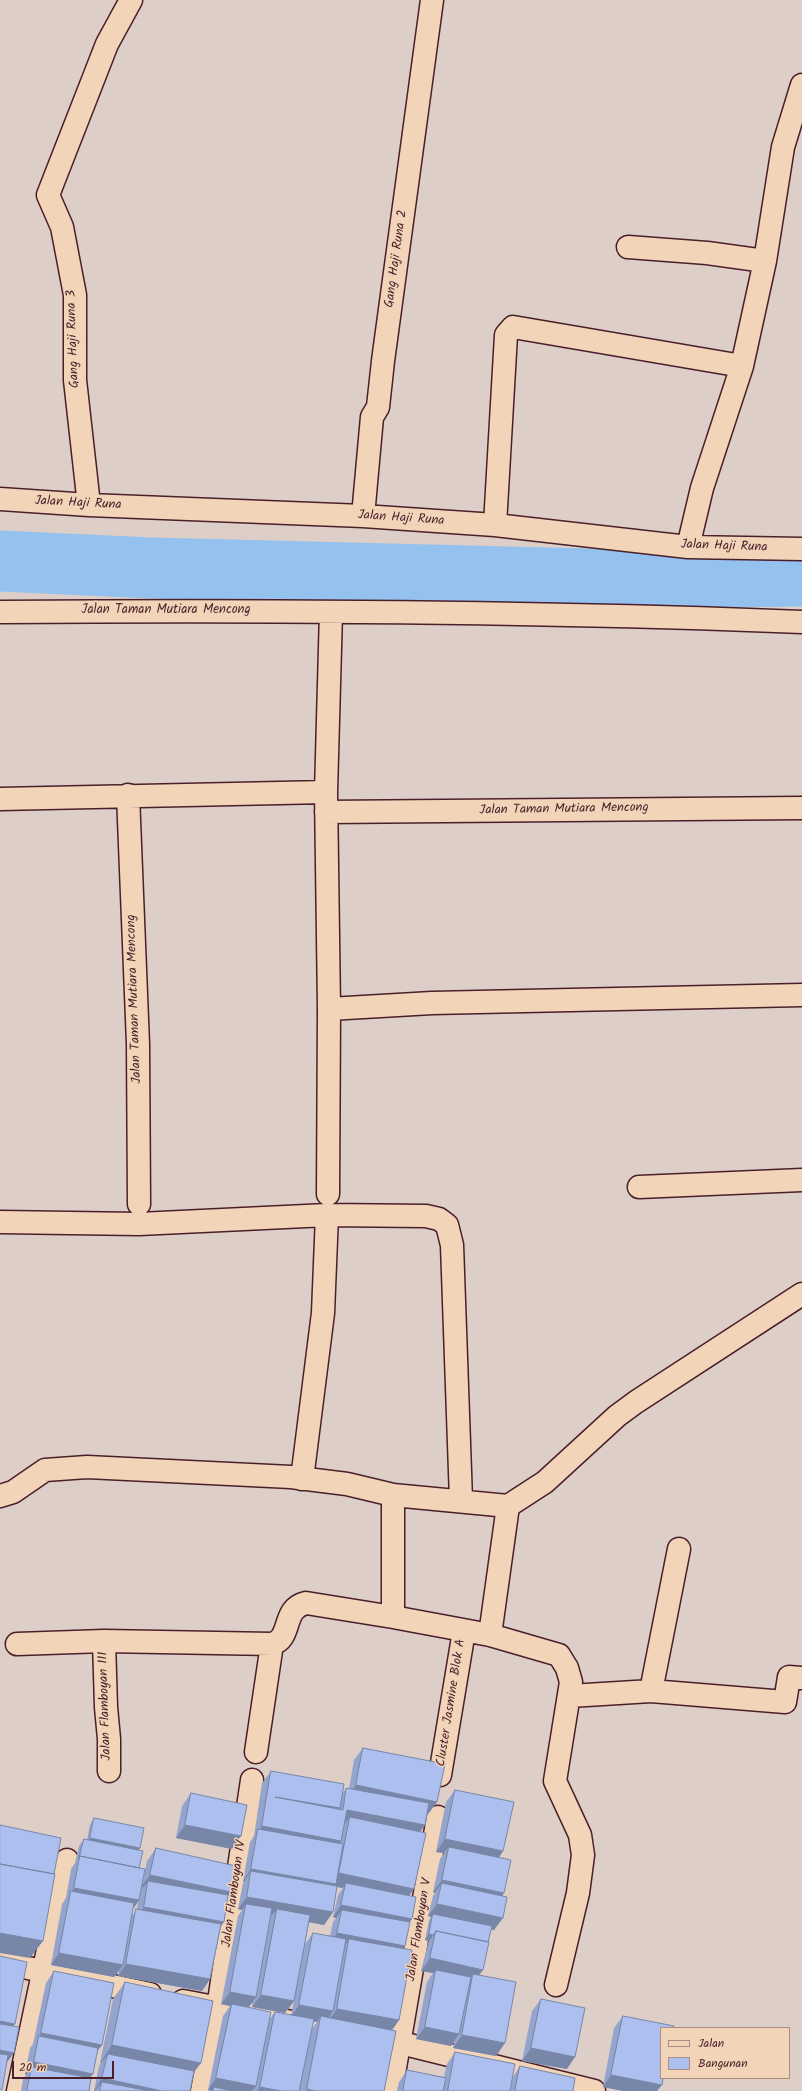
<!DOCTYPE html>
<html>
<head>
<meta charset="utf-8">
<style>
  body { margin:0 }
  #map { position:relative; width:802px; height:2091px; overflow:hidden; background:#ddcec8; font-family:Kalam,sans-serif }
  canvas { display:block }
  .legend { position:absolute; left:660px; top:2027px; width:130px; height:52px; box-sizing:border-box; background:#f2d4b8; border:1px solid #af8c80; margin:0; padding:5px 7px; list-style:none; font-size:12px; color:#4a1f2b }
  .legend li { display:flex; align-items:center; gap:8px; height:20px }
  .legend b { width:20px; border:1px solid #af8c80 }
  .scale { position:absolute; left:12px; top:2061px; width:102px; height:18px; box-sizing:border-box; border:2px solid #4a1f2b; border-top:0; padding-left:5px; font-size:12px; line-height:14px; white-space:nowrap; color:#4a1f2b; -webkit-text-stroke:3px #f2d4b8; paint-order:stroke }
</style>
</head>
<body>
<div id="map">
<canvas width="802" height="2091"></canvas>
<ul class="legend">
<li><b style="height:5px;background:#f2d4b8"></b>Jalan</li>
<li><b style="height:11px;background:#acbfee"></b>Bangunan</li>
</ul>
<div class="scale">20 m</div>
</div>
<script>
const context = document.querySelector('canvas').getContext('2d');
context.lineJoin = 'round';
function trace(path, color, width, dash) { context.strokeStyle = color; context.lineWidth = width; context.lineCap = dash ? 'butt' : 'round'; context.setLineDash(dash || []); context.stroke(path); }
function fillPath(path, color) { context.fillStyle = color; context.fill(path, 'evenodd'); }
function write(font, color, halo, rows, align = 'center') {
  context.font = font + ' Kalam,sans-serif'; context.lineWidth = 3; context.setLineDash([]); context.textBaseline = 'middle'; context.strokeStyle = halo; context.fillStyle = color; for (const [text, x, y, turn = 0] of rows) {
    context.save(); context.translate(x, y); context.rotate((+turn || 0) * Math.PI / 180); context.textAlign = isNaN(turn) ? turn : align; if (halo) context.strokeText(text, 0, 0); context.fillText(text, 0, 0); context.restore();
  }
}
trace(new Path2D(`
  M0,561L151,568L588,579L802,576`), '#95c1ee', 61);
const minor = new Path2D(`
  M628,247L707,253L765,261
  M0,499L89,505L363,516L495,525L688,547L802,549
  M89,505L75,380V295L62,227L48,195L107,44L131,0
  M363,516L372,417L378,407L383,361L432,0
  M495,525L506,335L513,327L742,366
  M688,547L702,488L742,366L765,261L783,147L802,85
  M0,612C267,610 535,611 802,622
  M128,795L138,1044L139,1204
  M0,799L326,792
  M326,812L802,808
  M329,1009L432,1003L802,995
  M639,1187L802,1180
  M328,1194L329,1009L326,792L331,612
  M0,1222L139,1224L327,1215L426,1216L439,1219L447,1225L452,1245L461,1500
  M302,1479L323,1313L327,1215
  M0,1496L13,1492L45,1470L87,1467L291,1477L347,1484L393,1495L508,1506L545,1482L617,1416L636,1402L802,1294
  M393,1617V1495
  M490,1635L508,1506
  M104,1641L106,1707L109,1739V1771
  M17,1644L104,1641L272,1644C293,1638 281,1609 306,1603L393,1617L490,1635L559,1655L567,1668L571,1682L555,1781L580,1835L583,1855L578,1893L556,1985
  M651,1691L679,1549
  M570,1696L651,1691L785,1702L789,1677L802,1678
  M256,1752L272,1644
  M440,1775L464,1631
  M0,1962L150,1994
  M183,2001L401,2043L594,2091
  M18,2091L67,1860
  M202,2091L218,2008L252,1780
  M391,2091L438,1817`);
trace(minor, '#4a1f2b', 25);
trace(minor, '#f2d4b8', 22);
fillPath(new Path2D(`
  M363,1748L437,1802L428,1814H427L425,1825L420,1832L409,1895L412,1919L409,1922L403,1948L399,2020L392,2030L384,2091H253L254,2089L252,2091H211L208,2090L223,2016L230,2006L221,2004L238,1916L242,1910L238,1909L243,1883L244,1882L243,1881L250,1842L254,1836L262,1783L271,1771L343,1793L346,1788L349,1789L354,1760ZM337,1887L343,1888L338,1895L333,1917L336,1918L333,1922L330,1936L313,1933L305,1944L309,1922L324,1925L333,1912ZM294,2001L291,2015L275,2012L269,2020L249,2007L253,2002L252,2007L285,2013ZM313,2022H317L311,2030Z
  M455,1790L499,1858L504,1893L502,1896L494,1930L491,1929L479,1975L496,2056L453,2048L455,2041L451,2046L416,2039L427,1982L433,1973L421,1971L428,1943L429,1941L425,1940L429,1920L431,1917L428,1916L433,1896L435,1893L433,1892L440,1859L444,1853L436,1852L446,1802Z
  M191,1793L232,1849L176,1838L182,1806Z
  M94,1818L139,1851V1868L143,1880L147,1861L156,1848L231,1892L228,1896L221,1927L210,1979L202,1991L118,1976L119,1971L114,1977L51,1965L62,1904L66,1898L71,1869L75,1863L79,1846L84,1839L87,1840L90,1825ZM138,1902L137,1909L132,1916L133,1909Z
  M54,1971L98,2051L90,2078L89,2091H21L23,2079L26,2075L25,2074L30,2048L33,2044L46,1983Z
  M125,1982L194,2073L190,2091H94L99,2066L101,2063H100L113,1999Z
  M541,1999L567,2069L522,2061L532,2011Z
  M623,2016L657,2091H623L603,2087L614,2028Z
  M455,2052L513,2077L520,2066L573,2091H397L399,2082L407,2070L444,2077L447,2064Z`), '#94a4cd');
fillPath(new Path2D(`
  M356,1785L437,1802L428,1814L347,1798Z
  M275,1797L340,1808L332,1820Z
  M347,1810L425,1825L416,1837L350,1817L345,1824L338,1823Z
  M185,1825L241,1836L232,1849L176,1838Z
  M262,1826L341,1841L332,1854L258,1832Z
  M90,1838L140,1848L136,1854L86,1845Z
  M445,1839L503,1851L495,1864L449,1847L444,1853L436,1852Z
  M251,1869L331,1883L339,1873L414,1889L405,1901L346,1883L343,1888L251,1871L244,1882L243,1881Z
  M150,1875L231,1892L223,1904L148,1881L144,1887H141Z
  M442,1880L504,1893L496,1906L442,1883L435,1893L433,1892Z
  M74,1888L139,1900L131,1912L70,1894Z
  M247,1897L333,1912L324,1925L276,1916L277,1909L272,1915L245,1910L246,1904L242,1910L238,1909Z
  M437,1904L503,1918L494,1930L433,1917V1914L431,1917L428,1916Z
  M341,1905L412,1919L403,1931L342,1910L336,1918L333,1917Z
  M144,1907L224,1922L215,1934L135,1920Z
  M0,1933L43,1941L30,1958L0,1953Z
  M337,1933L405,1946L396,1958L349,1939L343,1948L329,1945Z
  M429,1934L434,1935L429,1941L425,1940Z
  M59,1953L123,1965L114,1977L51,1965Z
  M430,1958L483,1970L474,1982L473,1974L469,1981L436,1970L433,1973L421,1971Z
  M126,1964L210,1979L202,1991L118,1976Z
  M230,1992L256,1997L247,2009L232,2004L230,2006L221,2004Z
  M261,1995L294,2001L285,2013L252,2007Z
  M299,2005L333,2011L324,2024L321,2016L317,2022L291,2017Z
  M337,2009L399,2020L390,2033L328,2021Z
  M0,2021L15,2024L6,2036L0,2035Z
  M425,2027L459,2034L451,2046L416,2039Z
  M41,2033L102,2045L93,2057L38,2038Z
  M462,2035L505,2043L496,2056L453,2048Z
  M112,2045L201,2063L188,2080L108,2054L101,2063H100Z
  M531,2048L575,2057L567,2069L522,2061Z
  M0,2050L14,2053L5,2065L0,2064Z
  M34,2062L93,2074L84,2086L32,2067L26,2075L25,2074Z
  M611,2075L662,2085L657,2091H623L603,2087Z
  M102,2078L162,2091H100L102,2082L95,2091H94Z
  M216,2078L256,2086L252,2091H213L214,2087L212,2091L208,2090Z
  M260,2087L281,2091H257Z
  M307,2089L315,2091H306Z`), '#7886a7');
const building = new Path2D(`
  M363,1748L445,1764L437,1802L356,1785Z
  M271,1771L344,1784L340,1808L275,1797L343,1810L346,1788L429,1803L425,1825L347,1810L341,1841L262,1826Z
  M455,1790L514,1802L503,1851L445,1839Z
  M191,1793L247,1805L241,1836L185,1825Z
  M350,1817L426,1833L414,1889L339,1873Z
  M94,1818L144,1828L140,1848L90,1838Z
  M0,1825L61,1838L54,1874L0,1864Z
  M258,1829L343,1844L336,1884L251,1869Z
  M84,1839L143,1851L139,1868L80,1856L79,1858Z
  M449,1847L511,1860L504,1893L442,1880Z
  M156,1848L236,1866L231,1892L150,1875Z
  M80,1856L145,1869L139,1900L74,1888Z
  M0,1864L55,1874L43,1941L0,1933Z
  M251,1871L337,1886L333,1912L247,1897Z
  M148,1881L228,1895L224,1922L144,1907Z
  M346,1883L416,1897L412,1919L341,1905Z
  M442,1883L507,1897L503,1918L437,1904Z
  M71,1891L134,1903L123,1965L59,1953Z
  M246,1904L272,1908L256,1997L230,1992Z
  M136,1909L221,1924L210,1979L126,1964Z
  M277,1909L310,1915L294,2001L261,1995Z
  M342,1910L410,1922L405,1946L337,1933Z
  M433,1914L492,1926L488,1942L436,1931L434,1935L429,1934Z
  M436,1931L489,1942L483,1970L430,1958Z
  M313,1933L346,1939L333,2011L299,2005Z
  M349,1939L412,1950L399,2020L337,2009Z
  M0,1956L27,1962L15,2024L0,2021Z
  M436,1970L471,1977L459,2034L425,2027Z
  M54,1971L114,1983L102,2045L41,2033Z
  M473,1974L516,1982L505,2043L462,2035Z
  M125,1982L213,2001L201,2063L112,2045Z
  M541,1999L585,2008L575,2057L531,2048Z
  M232,2004L271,2012L256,2086L216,2078Z
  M275,2012L314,2019L299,2091H281L260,2087Z
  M321,2016L396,2031L384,2091H315L307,2089Z
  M623,2016L674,2026L673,2028H661V2078H663L662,2085L611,2075Z
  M0,2024L19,2027L14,2053L0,2050Z
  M39,2036L98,2048L93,2074L34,2062Z
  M455,2052L515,2064L510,2091H448Z
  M0,2054L8,2055L2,2090L0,2089Z
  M108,2054L194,2071L190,2091H162L102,2078Z
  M520,2066L575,2078L573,2091H515Z
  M32,2067L91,2078L89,2091H27Z
  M407,2070L446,2078L443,2091H403Z
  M102,2082L150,2091H100Z
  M214,2087L233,2091H213Z`);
fillPath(building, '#acbfee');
trace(building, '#7886a7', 1);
write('13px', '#4a1f2b', '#f2d4b8', [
  ["Gang Haji Runa 2",397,259,-82],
  ["Gang Haji Runa 3",74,339,-92],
  ["Jalan Haji Runa",78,504,3],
  ["Jalan Haji Runa",401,519,4],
  ["Jalan Haji Runa",724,547,2],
  ["Jalan Taman Mutiara Mencong",166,611],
  ["Jalan Taman Mutiara Mencong",564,810,-1],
  ["Jalan Taman Mutiara Mencong",135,999,-92],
  ["Cluster Jasmine Blok A",452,1703,-81],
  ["Jalan Flamboyan III",106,1706,-92],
  ["Jalan Flamboyan IV",235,1894,-82],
  ["Jalan Flamboyan V",420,1930,-81]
]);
</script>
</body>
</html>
